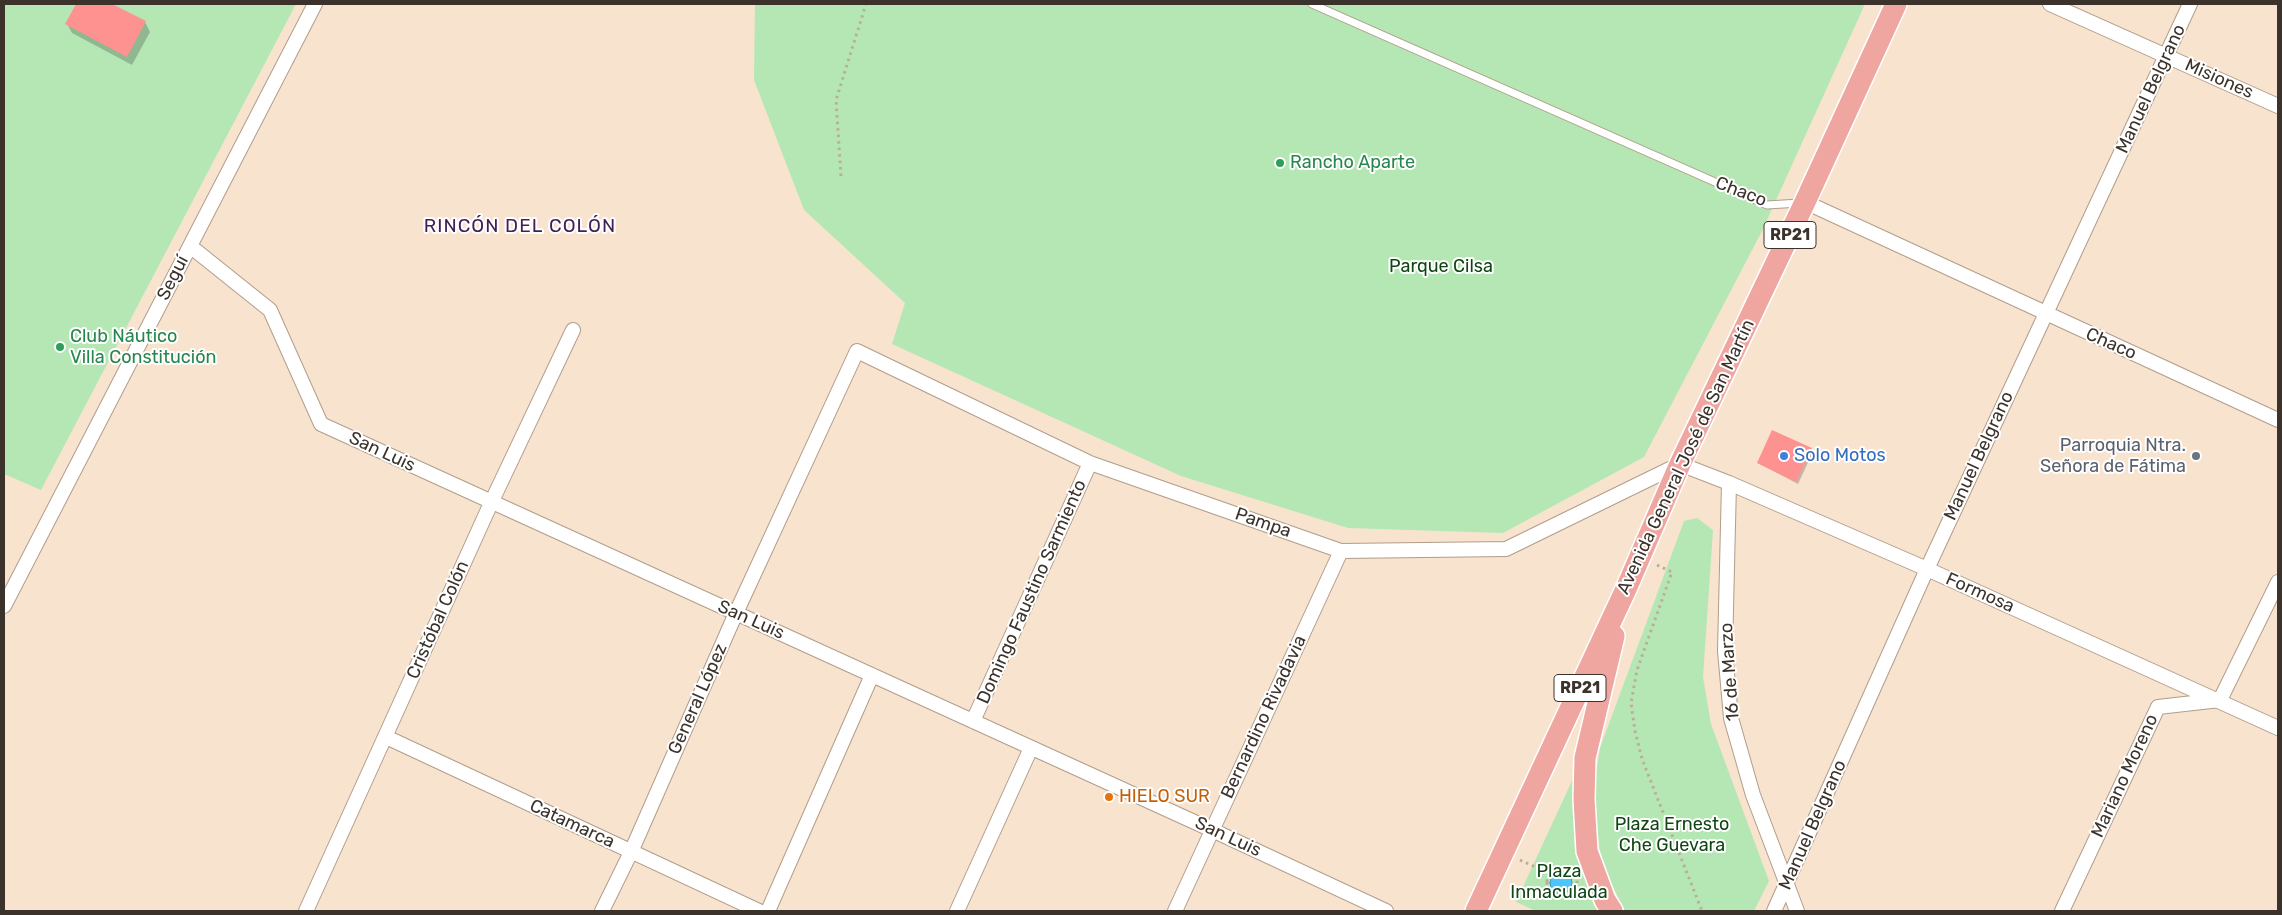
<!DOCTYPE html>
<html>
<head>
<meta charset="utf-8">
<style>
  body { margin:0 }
  #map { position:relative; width:2282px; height:915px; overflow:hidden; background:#f8e3cf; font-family:Rubik,sans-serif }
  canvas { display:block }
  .frame { position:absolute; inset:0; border:5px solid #3b332b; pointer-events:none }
</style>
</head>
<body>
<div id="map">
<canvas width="2282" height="915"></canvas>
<div class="frame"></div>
</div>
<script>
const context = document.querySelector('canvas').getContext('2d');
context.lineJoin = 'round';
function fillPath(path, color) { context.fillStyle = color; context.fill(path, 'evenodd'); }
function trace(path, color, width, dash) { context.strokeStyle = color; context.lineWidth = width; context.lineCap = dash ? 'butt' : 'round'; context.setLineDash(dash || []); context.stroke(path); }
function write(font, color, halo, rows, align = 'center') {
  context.font = font + ' Rubik,sans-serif'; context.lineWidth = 4; context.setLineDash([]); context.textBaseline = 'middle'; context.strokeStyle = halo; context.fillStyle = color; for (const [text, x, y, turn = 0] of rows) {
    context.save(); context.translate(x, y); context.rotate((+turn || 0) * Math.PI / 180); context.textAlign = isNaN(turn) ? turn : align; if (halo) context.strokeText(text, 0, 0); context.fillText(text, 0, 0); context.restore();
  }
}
fillPath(new Path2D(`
  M4,4H296L41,490L4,474Z
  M755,4H1865L1762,231L1644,457L1503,533L1348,528L1181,476L892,344L905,303L804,210L754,80Z
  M1697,518L1713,530L1703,677L1711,724L1769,881L1754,911H1625L1601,863L1593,792L1600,748L1684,521Z
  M1577,770L1604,911H1536L1516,902Z`), '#b5e7b4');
const water = new Path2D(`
  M1550 883a11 11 0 1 1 22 0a11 11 0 1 1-22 0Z`);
fillPath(water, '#4ec5fa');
trace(water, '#4899bc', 1);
fillPath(new Path2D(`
  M77,4H110L145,22L150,32L132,65L72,33L67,24Z
  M1811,449L1813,452L1798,484L1758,463Z`), '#0003');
fillPath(new Path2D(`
  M76,4H112L146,21L127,57L65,24Z
  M1772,430L1812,448L1796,482L1757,463Z`), '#fd9290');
const service = new Path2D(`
  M1312,4L1767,205L1800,203`);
const minor = new Path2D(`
  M2050,4L2278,106
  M1805,202L2278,420
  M190,246L270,310L321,424L1212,830L1386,911
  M1729,483L1725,651L1731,718L1753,795L1797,911
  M4,606L315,4
  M973,721L1090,463
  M386,737L759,911
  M306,911L491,503L573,330
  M602,911L631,852L736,613L857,351L1090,463L1341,551L1506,549L1680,464L1729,483L1927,569L2278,728
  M768,911L872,675
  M957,911L1031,748
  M1175,911L1341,551
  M1774,911L1927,569L2190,4
  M2062,911L2158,707L2220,700L2278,582`);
const primary = new Path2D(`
  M1476,911L1626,589L1680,464L1805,202L1896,4
  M1612,911L1605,900L1587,851L1584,799L1585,758L1614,636`);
trace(service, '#b19d8a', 9);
trace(minor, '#b19d8a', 16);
trace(primary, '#fff', 24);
trace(new Path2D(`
  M841,176L836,100L866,4
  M1657,565L1672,572L1637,670L1631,703L1635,731L1642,759L1702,911
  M1520,860L1549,873
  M1547 882a15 15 0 1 1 30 0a15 15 0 1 1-30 0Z`), '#bdac9c', 3, [2.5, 4]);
trace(service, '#fff', 7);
trace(minor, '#fff', 14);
trace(primary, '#efa5a0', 21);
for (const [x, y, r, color] of [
  [1280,163,5,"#2e9e5b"],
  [60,347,5,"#2e9e5b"],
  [1784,456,5,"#3f7fe0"],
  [2196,456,5,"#6b7280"],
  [1109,797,5,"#e8710a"]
]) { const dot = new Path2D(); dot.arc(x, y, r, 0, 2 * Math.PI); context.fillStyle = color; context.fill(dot); trace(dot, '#fff', 2); }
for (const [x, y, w] of [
  [1790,235,52],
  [1580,688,52]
]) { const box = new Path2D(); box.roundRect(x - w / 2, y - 13.5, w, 27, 4); context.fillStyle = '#fff'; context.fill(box); trace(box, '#3b332b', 1); }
write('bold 16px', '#3b332b', null, [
  ["RP21",1790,235],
  ["RP21",1580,688]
]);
write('18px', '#3b332b', '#fff', [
  ["Misiones",2219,79,24],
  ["Manuel Belgrano",2151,89,-65],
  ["Chaco",1741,192,21],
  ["Seguí",173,278,-63],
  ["Chaco",2111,344,24],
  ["San Luis",382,452,25],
  ["Manuel Belgrano",1979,456,-65],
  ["Avenida General José de San Martín",1686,457,-65],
  ["Pampa",1263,523,19],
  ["Domingo Faustino Sarmiento",1032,592,-66],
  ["Formosa",1980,593,24],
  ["Cristóbal Colón",438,620,-66],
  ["San Luis",751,620,24],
  ["16 de Marzo",1730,672,-94],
  ["General López",698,699,-66],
  ["Bernardino Rivadavia",1264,717,-65],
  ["Mariano Moreno",2125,776,-65],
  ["Catamarca",572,824,25],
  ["Manuel Belgrano",1813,825,-66],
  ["San Luis",1228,837,25]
]);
write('18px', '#27864d', '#fff', [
  ["Rancho Aparte",1290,163],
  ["Club Náutico",70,337],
  ["Villa Constitución",70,358]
], 'left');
write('18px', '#104514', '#fff', [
  ["Parque Cilsa",1441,267],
  ["Plaza Ernesto",1672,825],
  ["Che Guevara",1672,846],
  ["Plaza",1559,872],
  ["Inmaculada",1559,893]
]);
write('18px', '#5b616d', '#fff', [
  ["Parroquia Ntra.",2186,446],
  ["Señora de Fátima",2186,467]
], 'right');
write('18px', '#366cbe', '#fff', [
  ["Solo Motos",1794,456]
], 'left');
write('18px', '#c56008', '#fff', [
  ["HIELO SUR",1119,797]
], 'left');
context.letterSpacing = '1px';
write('19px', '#412058', '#fff', [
  ["RINCÓN DEL COLÓN",520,227]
]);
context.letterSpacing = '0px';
</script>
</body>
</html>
